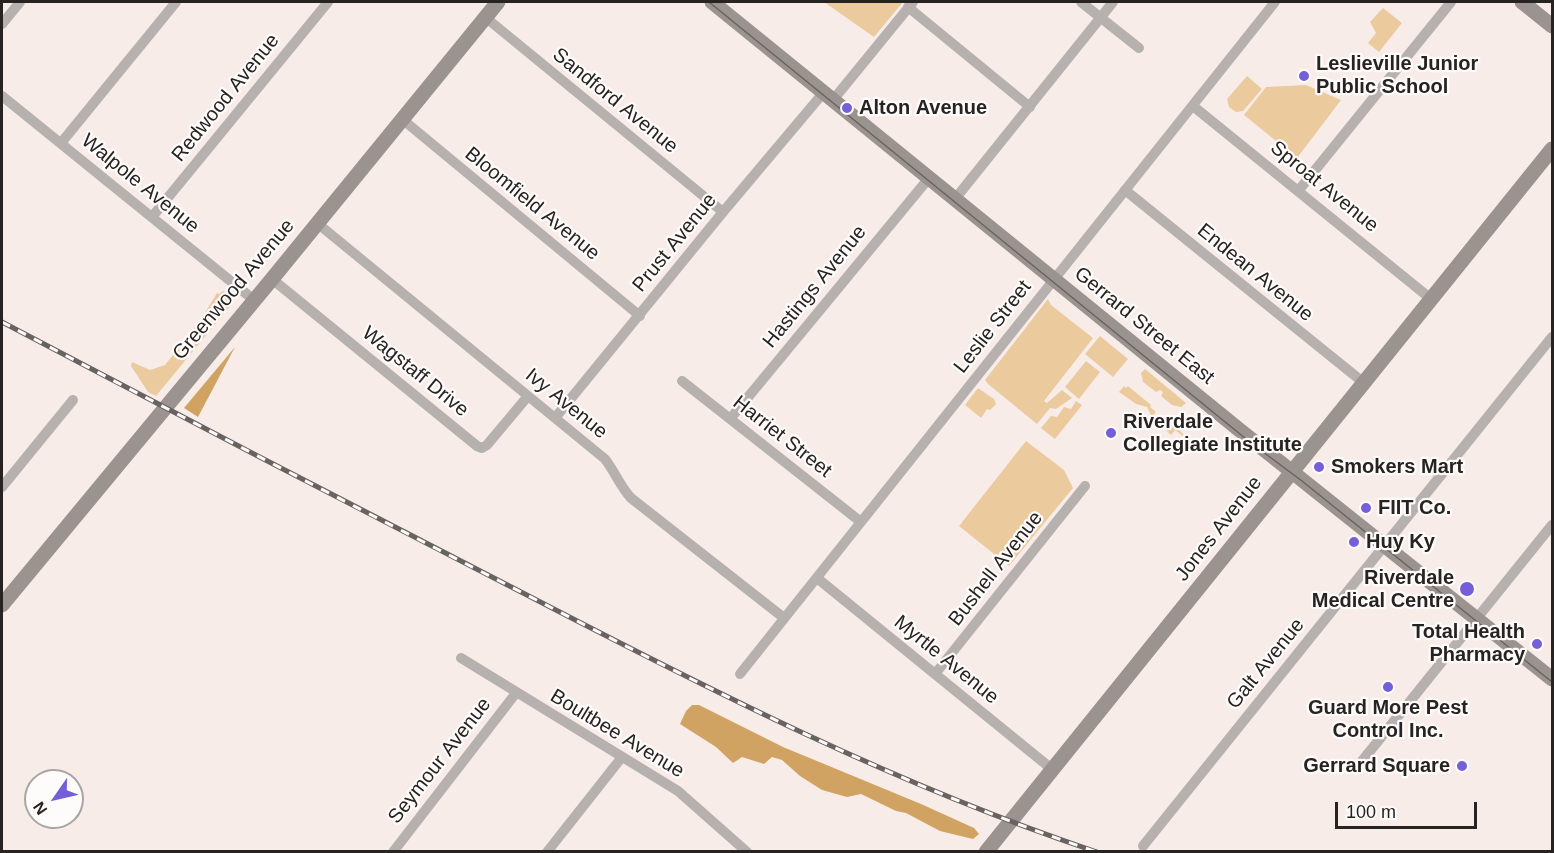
<!DOCTYPE html>
<html>
<head>
<meta charset="utf-8">
<style>
  body { margin:0 }
  #map { position:relative; width:1554px; height:853px; overflow:hidden; background:#f8ece9; font-family:Arial,sans-serif }
  canvas { display:block }
  .frame { position:absolute; inset:0; border:3px solid #272322; pointer-events:none }
  .north { position:absolute; left:24px; top:769px; width:60px; height:60px; box-sizing:border-box; background:#fefcfb; border:2px solid #a8a5a4; border-radius:50%; rotate:236deg; font-size:16px; font-weight:700; line-height:24px; text-align:center; color:#272322 }
  .north::after { content:''; display:block; margin:auto; width:21px; height:27px; background:#745fd9; clip-path:polygon(50% 0,100% 100%,50% 72%,0 100%) }
  .scale { position:absolute; left:1335px; top:802px; width:142px; height:27px; box-sizing:border-box; border:3px solid #272322; border-top:0; padding-left:8px; font-size:18px; line-height:21px; white-space:nowrap; color:#272322; -webkit-text-stroke:4px #fefcfb; paint-order:stroke }
</style>
</head>
<body>
<div id="map">
<canvas width="1554" height="853"></canvas>
<div class="frame"></div>
<div class="north">N</div>
<div class="scale">100 m</div>
</div>
<script>
const context = document.querySelector('canvas').getContext('2d');
context.lineJoin = 'round';
function fillPath(path, color) { context.fillStyle = color; context.fill(path, 'evenodd'); }
function trace(path, color, width, dash) { context.strokeStyle = color; context.lineWidth = width; context.lineCap = dash ? 'butt' : 'round'; context.setLineDash(dash || []); context.stroke(path); }
function write(font, color, halo, rows, align = 'center') {
  context.font = font + ' Arial,sans-serif'; context.lineWidth = 4.5; context.setLineDash([]); context.textBaseline = 'middle'; context.strokeStyle = halo; context.fillStyle = color; for (const [text, x, y, turn = 0] of rows) {
    context.save(); context.translate(x, y); context.rotate((+turn || 0) * Math.PI / 180); context.textAlign = isNaN(turn) ? turn : align; if (halo) context.strokeText(text, 0, 0); context.fillText(text, 0, 0); context.restore();
  }
}
fillPath(new Path2D(`
  M824,2H903L874,37Z
  M1383,8L1402,23L1379,52L1368,43L1376,33L1370,22Z
  M1247,76L1262,89L1243,111L1236,112L1229,107L1227,99Z
  M1306,85L1341,100L1297,158L1244,115L1266,87Z
  M223,291L232,294L233,299L231,305L156,396L148,392L131,366L132,362L150,370L165,365L202,318L217,293L219,294Z
  M1048,299L1051,305L1093,338L1044,401L1047,403L1062,390L1072,398L1056,409L1050,408L1037,424L988,384L985,380Z
  M1100,336L1128,359L1113,377L1085,354Z
  M1086,361L1100,372L1079,399L1065,387Z
  M1145,369L1186,403L1181,407L1172,405L1161,396L1163,392L1160,390L1156,392L1143,382L1141,373Z
  M1124,386L1126,388L1128,386L1151,405L1150,407L1156,412L1154,414L1167,425L1174,421L1179,423L1180,431L1189,439L1188,440L1175,430L1171,435L1152,417L1147,407L1136,404L1119,392Z
  M978,388L994,399L996,404L990,410L987,409L981,418L965,405Z
  M1076,401L1082,405L1055,439L1041,428L1051,416L1057,417L1064,407L1071,409Z
  M1026,441L1064,470L1073,488L1009,566L959,526Z`), '#ebca9e');
fillPath(new Path2D(`
  M235,347L198,417L184,408Z
  M692,705H699L783,747L921,804L974,828L979,834L973,839L940,831L906,813L896,811L861,794L847,797L822,790L800,776L782,760L772,757L764,764L742,757L733,763L716,747L680,724L686,711Z`), '#d1a362');
trace(new Path2D(`
  M1081,2L1139,48
  M908,7L1030,107
  M485,17L723,212
  M2,24L20,2
  M2,96L254,300
  M833,100L913,2
  M1193,106L1431,299
  M402,119L640,316
  M61,143L176,2
  M1125,190L1364,383
  M1299,190L1451,2
  M955,199L1113,2
  M152,217L328,2
  M317,223L605,459C615,472 620,486 631,498L784,618
  M272,279L477,446L482,448L487,445L528,396
  M682,381L861,522
  M555,418L723,212L824,92
  M730,419L929,178
  M2,487L73,400
  M817,578L1053,770
  M461,658L678,791L747,852
  M740,674L1275,2
  M935,674L1085,486
  M1362,761L1552,525
  M1143,846L1552,337
  M393,852L516,693
  M547,852L622,757`), '#b6b1af', 10);
trace(new Path2D(`
  M712,2L1242,432L1552,679
  M1522,2L1552,26
  M2,605L272,279L498,2
  M986,852L1552,149`), '#9a938f', 15);
trace(new Path2D(`
  M709,2L1251,443L1302,481L1552,682`), '#686260', 1.5);
const rail = new Path2D(`
  M2,322C175,413 349,504 523,593C710,690 896,785 1097,852`);
trace(rail, '#686260', 5);
trace(rail, '#fefcfb', 3, [9]);
for (const [x, y, r, color] of [
  [1304,76,6,"#745fd9"],
  [847,108,6,"#745fd9"],
  [1111,433,6,"#745fd9"],
  [1319,467,6,"#745fd9"],
  [1366,508,6,"#745fd9"],
  [1354,542,6,"#745fd9"],
  [1467,589,8,"#745fd9"],
  [1537,644,6,"#745fd9"],
  [1388,687,6,"#745fd9"],
  [1462,766,6,"#745fd9"]
]) { const dot = new Path2D(); dot.arc(x, y, r, 0, 2 * Math.PI); context.fillStyle = color; context.fill(dot); trace(dot, '#fefcfb', 2); }
write('bold 20px', '#272322', '#fefcfb', [
  ["Leslieville Junior",1316,64],
  ["Public School",1316,87],
  ["Alton Avenue",859,108],
  ["Riverdale",1123,422],
  ["Collegiate Institute",1123,445],
  ["Smokers Mart",1331,467],
  ["FIIT Co.",1378,508],
  ["Huy Ky",1366,542],
  ["Riverdale",1454,578,"right"],
  ["Medical Centre",1454,601,"right"],
  ["Total Health",1525,632,"right"],
  ["Pharmacy",1525,655,"right"],
  ["Guard More Pest",1388,708,"center"],
  ["Control Inc.",1388,731,"center"],
  ["Gerrard Square",1450,766,"right"]
], 'left');
write('20px', '#272322', '#fefcfb', [
  ["Redwood Avenue",226,98,-51],
  ["Sandford Avenue",615,101,39],
  ["Walpole Avenue",140,184,39],
  ["Sproat Avenue",1324,187,39],
  ["Bloomfield Avenue",532,204,39],
  ["Prust Avenue",675,243,-51],
  ["Endean Avenue",1255,273,39],
  ["Hastings Avenue",815,287,-51],
  ["Greenwood Avenue",234,290,-50],
  ["Gerrard Street East",1144,326,39],
  ["Leslie Street",993,327,-52],
  ["Wagstaff Drive",415,372,39],
  ["Ivy Avenue",566,404,39],
  ["Harriet Street",782,437,38],
  ["Jones Avenue",1219,529,-52],
  ["Bushell Avenue",996,569,-52],
  ["Myrtle Avenue",946,660,39],
  ["Galt Avenue",1266,664,-51],
  ["Boultbee Avenue",617,734,31],
  ["Seymour Avenue",440,761,-52]
]);
</script>
</body>
</html>
